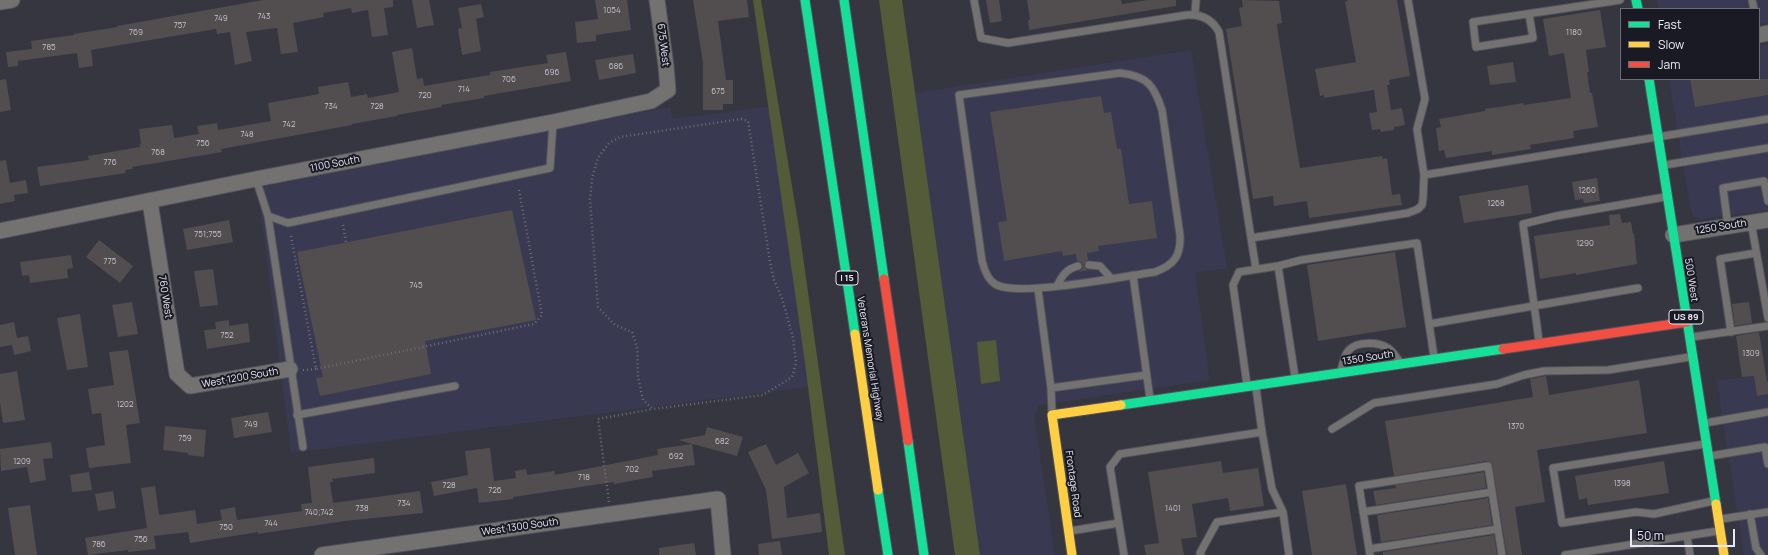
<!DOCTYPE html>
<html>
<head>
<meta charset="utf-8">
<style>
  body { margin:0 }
  #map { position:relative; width:1768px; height:555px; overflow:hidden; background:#363641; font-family:Manrope,sans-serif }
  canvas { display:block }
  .legend { position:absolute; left:1620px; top:8px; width:140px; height:72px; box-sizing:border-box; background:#1a1a24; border:1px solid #6d6d78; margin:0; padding:5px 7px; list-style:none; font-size:12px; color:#e9e9f7 }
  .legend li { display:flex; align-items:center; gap:8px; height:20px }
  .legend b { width:20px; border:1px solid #6d6d78 }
  .scale { position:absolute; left:1630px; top:529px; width:105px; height:18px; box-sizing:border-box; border:2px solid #e9e9f7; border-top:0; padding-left:5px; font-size:12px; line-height:14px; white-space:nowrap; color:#e9e9f7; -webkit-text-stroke:3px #1a1a24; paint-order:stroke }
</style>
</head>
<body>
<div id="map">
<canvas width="1768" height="555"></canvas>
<ul class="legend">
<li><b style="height:5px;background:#16e098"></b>Fast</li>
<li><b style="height:5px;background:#ffcf43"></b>Slow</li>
<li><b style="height:5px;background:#f24e42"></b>Jam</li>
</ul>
<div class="scale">50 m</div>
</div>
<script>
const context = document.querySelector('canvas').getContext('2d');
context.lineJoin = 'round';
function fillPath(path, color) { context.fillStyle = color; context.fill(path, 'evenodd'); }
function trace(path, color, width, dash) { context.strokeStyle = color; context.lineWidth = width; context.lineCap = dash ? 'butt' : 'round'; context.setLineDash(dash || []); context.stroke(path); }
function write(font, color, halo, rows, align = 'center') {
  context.font = font + ' Manrope,sans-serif'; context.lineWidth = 4; context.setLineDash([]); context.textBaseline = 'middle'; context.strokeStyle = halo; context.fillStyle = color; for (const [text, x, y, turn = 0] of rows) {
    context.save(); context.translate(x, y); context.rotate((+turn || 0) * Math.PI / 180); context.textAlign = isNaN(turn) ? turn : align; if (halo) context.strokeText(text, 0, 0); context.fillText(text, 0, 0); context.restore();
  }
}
fillPath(new Path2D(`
  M1657,0H1768V23L1759,24V9H1659Z
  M1768,44V210L1700,219L1693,216L1690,207L1669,79H1759V46Z
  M1191,50L1227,268L1195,273L1210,380L1041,405L1038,407L1034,416L1055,555H980L915,93Z
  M774,106L815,386L291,453L258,188L670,107L672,119Z
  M1768,374V555H1744L1717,381Z`), '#3a3952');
fillPath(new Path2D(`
  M753,0H761L799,228L845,555H829L805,363Z
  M879,0H902L980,555H955Z
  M996,340L1000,381L981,384L977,342Z`), '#545b38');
fillPath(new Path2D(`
  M263,0H393V7L384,8L388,35L372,37L368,10L352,13L351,8L323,13L324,17L293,23L298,52L281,54L277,28L246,32L252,61L235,65L230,32L217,34L216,29L91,50L93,66L79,68L77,53L18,61V66L8,67L6,52L32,49L31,41L74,35V34L117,27V26Z
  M412,0H429L434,25L417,28Z
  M595,0H627L631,30L596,35V41L577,43L575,22L598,19Z
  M693,0H747L749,17L718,21L726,80H733V104H723V110H703V63Z
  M986,0H999L1002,21L990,23Z
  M1027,0H1121L1122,4L1148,0H1176V6L1029,30L1028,20H1030Z
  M1242,0L1279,1L1282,23L1277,24L1278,33L1300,168L1382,156L1383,159L1387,158L1392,195L1400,194L1402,205L1309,218L1307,201L1274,206L1273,196L1253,199L1226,29L1242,26L1239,8L1243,7Z
  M1348,0H1397L1410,76L1389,80L1390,85H1387L1391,110L1402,108L1405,125L1394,127V130L1381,132L1380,129L1372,130L1369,113L1377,112L1374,90L1324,98V95L1320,96L1315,69L1356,62L1345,2Z
  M481,4L484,17L476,19L481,51L462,55L458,29L462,28L458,8Z
  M1600,10L1606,47L1586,50L1589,72H1587L1590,93H1592L1598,127L1573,131L1574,138L1530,145L1531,149L1492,155V151L1446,158L1444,150L1439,151L1436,128L1441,127L1439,119L1485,111V109L1512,105L1523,103L1524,105L1571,98L1564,53L1549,56L1543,19Z
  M412,48L417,79L423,78L424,86L490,75V72L548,63L546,55L566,52L571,81L484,96V98L441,105L442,107L397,115V116L352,124V125L221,149L222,152L132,167L133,169L125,170L126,173L40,186L37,167L89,160L88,156L140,147L139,145L141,144L139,129L172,125L174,138L199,134L197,126L217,123L218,130L271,121L268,103L319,94L318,87L348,82L351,97L367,94L368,98L399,92L392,52Z
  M633,54L636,73L599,80L595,60Z
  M1513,62L1516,82L1490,85L1487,66Z
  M6,79L11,110L0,112V80Z
  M1690,79H1768V95L1695,107Z
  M1101,96L1104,113L1111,112L1117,149H1121L1129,204L1152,201L1157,238L1098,246L1099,251L1087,253L1088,260L1084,265L1086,269L1089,270L1078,272L1082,269L1083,265L1081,262L1077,261L1076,254L1063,256L1062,251L1004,261L998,222L1007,221L990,112Z
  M6,160L10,183L26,180L28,193L14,195L15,201L0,204V161Z
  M1597,178L1600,201L1584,203L1583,199L1575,200L1572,182Z
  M1528,185L1532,213L1464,223L1459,196Z
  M512,210L536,320L425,341L431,374L320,396L316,378L323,377L297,252Z
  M1620,214L1622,223L1631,222L1633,234H1634L1637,264L1576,275V273L1540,279L1534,236L1610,225L1609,215Z
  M229,220L233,242L187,250L183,229Z
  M99,240L133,266L120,283L86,257Z
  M1395,252L1406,327L1318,341L1307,265Z
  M71,255L73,268L67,269L68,278L30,283L29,275L22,276L20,262Z
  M213,269L218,305L200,307L194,271Z
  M132,302L138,334L118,337L112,305Z
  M1749,302L1752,323L1735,326L1732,304Z
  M80,314L88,367L67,370L57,318Z
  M229,320V326L248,323L250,342L207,349L204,330L216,329L215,322Z
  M14,322L17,338L28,336L31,351L14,355L12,345L0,347V325Z
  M1759,332L1767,382H1768V394L1757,396L1754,376L1742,377L1736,336Z
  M128,350L140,423L126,425L131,463L89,468L86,448L105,445L101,413L92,414L88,389L114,385L109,352Z
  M17,371L25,420L3,423L0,403V374Z
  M1546,376L1549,395L1639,380L1647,433L1537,450L1545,502L1515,507L1522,555H1507L1492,463L1487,461L1394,476L1385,421L1533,397L1530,379Z
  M268,412L272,432L234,438L231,418Z
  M165,426L206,430L204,457L188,455V453L163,450Z
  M707,427L743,437L737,456L678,440L705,435Z
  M51,442L53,458L43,459L46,480L30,483L27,467L1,471L0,449Z
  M692,444L695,465L652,471L653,477L614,484V482L513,497V499L479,503L477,488L434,496L431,482L468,475L465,451L490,448L494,481L516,478L515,471L526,469L527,475L554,471L555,475L658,455L657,449Z
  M766,444L776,465L798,453L809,473L784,487L787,518L820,513L822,532L772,539L766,490L748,452Z
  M374,458L375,473L332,479L333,482H330L333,503L420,491L423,513L345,521L258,534V532L190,543L188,532L154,536L156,549L128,552V550L88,555L85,538L147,528L141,488L155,486L159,515L195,510L197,524L222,520L220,510L235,507L237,520L302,511L301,504L312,503L308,467Z
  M1221,461L1223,473L1258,468L1264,506L1230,511L1228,498L1192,504L1197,537L1181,539L1184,555H1146L1144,545L1159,543L1148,472Z
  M1664,461L1669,493L1588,505L1587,498L1579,500L1575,476Z
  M89,472L92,490L72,492L70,475Z
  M1484,472L1486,488L1376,505L1373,491L1396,488L1395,485Z
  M1346,484L1357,555H1312L1302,491Z
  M113,491L116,508L98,511L95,494Z
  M1488,498L1492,525L1381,542L1377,515Z
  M30,505L37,555H15L8,508Z
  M1494,535L1497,555H1383V552Z
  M780,541L782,555H759L758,544Z
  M694,543L696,555H659V548Z`), '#524d4f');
const lane = new Path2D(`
  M974,0L981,38L1008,43L1187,15C1201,14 1212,19 1219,32L1251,238L1408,213L1418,209L1422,205L1423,199L1424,175L1417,129L1425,99L1408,0
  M1752,0L1754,9
  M1195,14L1196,0
  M1529,14L1533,38L1476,47L1473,22L1614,1L1620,0
  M1120,73C1147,76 1154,85 1162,110L1180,235C1181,256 1174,265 1155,272C1125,276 1016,298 995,284C987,279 984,269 982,261L959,95Z
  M1665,165L1768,148
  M1424,175L1768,119
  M256,179L268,216L303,447
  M268,216L288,223L550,168L553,122
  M1751,222L1768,318
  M1728,226L1723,188L1764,181L1768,201
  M1251,238L1256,269
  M1089,265L1100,266L1111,278
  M1278,266L1301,260L1417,243L1434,357
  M1133,275L1150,399
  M1057,286C1062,276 1066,269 1078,266
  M1038,289L1051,388L1052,413
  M1429,324L1638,288
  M1731,332L1720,259L1756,253
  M1692,337L1768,326
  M1539,341L1523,224L1556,216L1665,197
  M1341,370C1343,364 1344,355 1349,350C1357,341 1378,342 1388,348C1393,351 1396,357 1400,362
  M1247,385L1233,285L1239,272L1278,266L1295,377
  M1051,388L1146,375
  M297,415L455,386
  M1705,423L1768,412
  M1332,429L1374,403L1497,384L1524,375L1544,371L1608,370L1690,357
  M1262,432L1272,489L1283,512L1289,555
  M1705,444L1553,468L1562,523L1636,512L1654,514L1713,501
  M1710,456L1765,447L1768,464
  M1363,512L1492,492
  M1750,514L1756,548L1761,555
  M1721,519L1768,512
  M1070,531L1119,523
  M1687,536L1690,555
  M1369,549L1498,529
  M1124,555L1110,467L1120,454L1262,432L1256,388
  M1201,555L1200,553L1217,522L1283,512
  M1370,555L1359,486L1488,466L1502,555
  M1565,555L1718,531`);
const street = new Path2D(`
  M0,2L12,0
  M1759,35L1768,33
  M150,202L177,374L190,386L290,369
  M0,231L256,179L553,122L651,101L668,90L666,66L657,0
  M1673,235L1768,220
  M322,555L718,499L723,555`);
const fast = new Path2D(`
  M805,0L855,334
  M844,0L884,279
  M1636,0L1638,9
  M1649,79L1716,504
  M1121,405L1503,349
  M908,441L924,555
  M878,490L888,555`);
const slow = new Path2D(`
  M855,334L878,490
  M1716,504L1724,555
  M1072,555L1052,415L1121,405`);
const jam = new Path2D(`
  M884,279L908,441
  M1503,349L1687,322`);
trace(lane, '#53535d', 9);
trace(street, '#53535d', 17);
trace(fast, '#53535d', 11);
trace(slow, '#53535d', 11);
trace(jam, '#53535d', 11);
trace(new Path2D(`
  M741,119L748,121L770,262L774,280L782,298L793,338L796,363L792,377L763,395L653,409L643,400L638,377L637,347L632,332L615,325L598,307L590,199L592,178L598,158L609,143L620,137Z
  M343,225L346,242
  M291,236L316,369L534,324L542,315L519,190
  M303,370L316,369
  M609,502L598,419L653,409`), '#6e6d71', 2.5, [1, 3]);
trace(lane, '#737271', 7);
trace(street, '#737271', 15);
trace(fast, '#16e098', 9);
trace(slow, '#ffcf43', 9);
trace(jam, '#f24e42', 9);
write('8px', '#c3c2cd', null, [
  ["1054",612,11],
  ["743",264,17],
  ["749",221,19],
  ["757",180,26],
  ["769",136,33],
  ["1180",1574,33],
  ["785",49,48],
  ["686",616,67],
  ["696",552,73],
  ["706",509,80],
  ["714",464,90],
  ["675",718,92],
  ["720",425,96],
  ["734",331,107],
  ["728",377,107],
  ["742",289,125],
  ["748",247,135],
  ["756",203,144],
  ["768",158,153],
  ["776",110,163],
  ["1260",1587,191],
  ["1268",1496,204],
  ["751;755",208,235],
  ["1290",1585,244],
  ["775",110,262],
  ["745",416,286],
  ["752",227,336],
  ["1309",1751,354],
  ["1202",125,405],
  ["749",251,425],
  ["1370",1516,427],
  ["759",185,439],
  ["682",722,442],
  ["692",676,457],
  ["1209",22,462],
  ["702",632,470],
  ["718",584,478],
  ["1398",1622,484],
  ["728",449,486],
  ["726",495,491],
  ["734",404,504],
  ["738",362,509],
  ["1401",1173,509],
  ["740;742",319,513],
  ["744",271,524],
  ["750",226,528],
  ["756",141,540],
  ["786",99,545]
]);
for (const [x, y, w] of [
  [847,278,22],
  [1686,317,34]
]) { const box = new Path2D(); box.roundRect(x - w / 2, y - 7, w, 14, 3); context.fillStyle = '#1a1a24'; context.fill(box); trace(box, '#e9e9f7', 1); }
write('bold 9px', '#e9e9f7', null, [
  ["I 15",847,278],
  ["US 89",1686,317]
]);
write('10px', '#e9e9f7', '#1a1a24', [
  ["675 West",663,45,83],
  ["1100 South",335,164,-11],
  ["1250 South",1721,227,-9],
  ["500 West",1691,280,81],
  ["760 West",165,297,81],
  ["1350 South",1368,358,-9],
  ["Veterans Memorial Highway",870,359,81],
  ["West 1200 South",240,378,-10],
  ["Frontage Road",1073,484,82],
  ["West 1300 South",520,527,-8]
]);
</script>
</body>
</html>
